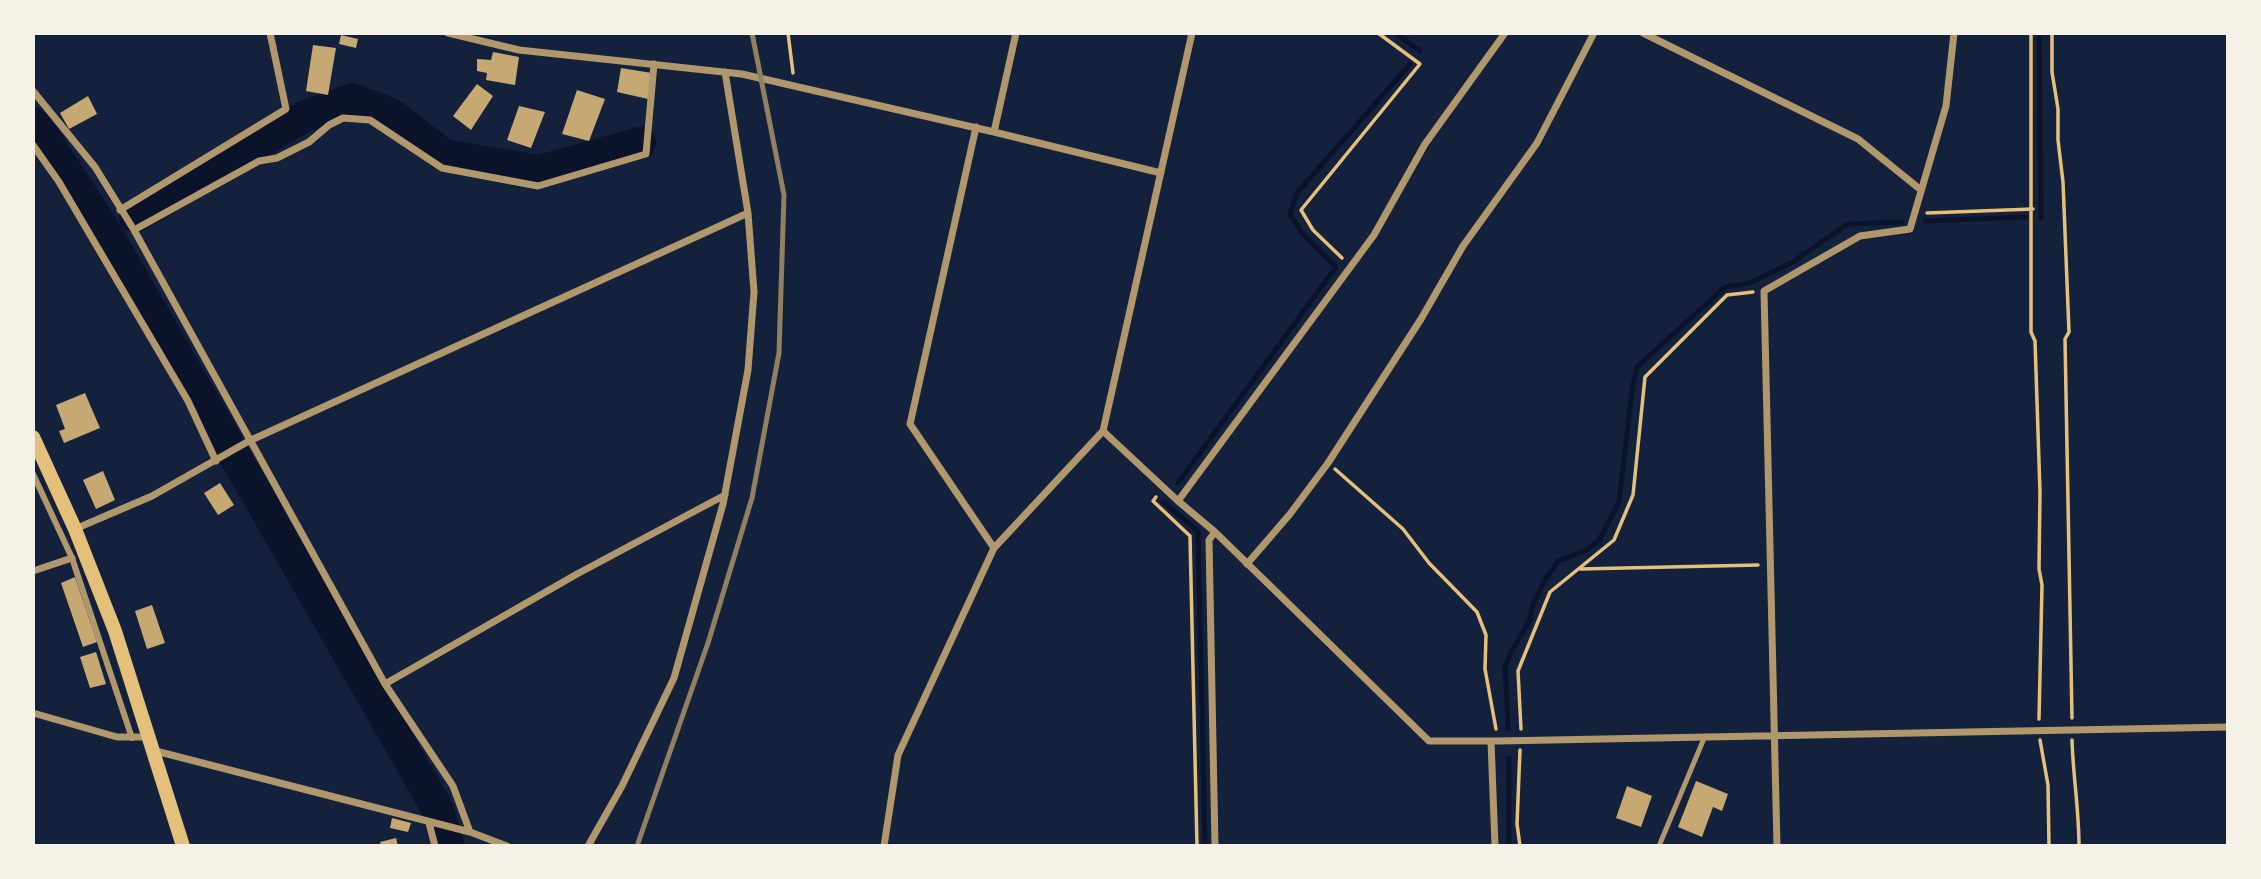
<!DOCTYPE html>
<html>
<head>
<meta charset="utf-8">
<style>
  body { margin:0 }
  #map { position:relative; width:2261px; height:879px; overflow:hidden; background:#14213d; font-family:Quicksand,sans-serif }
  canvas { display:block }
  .frame { position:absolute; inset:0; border:35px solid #f6f1e7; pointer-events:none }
</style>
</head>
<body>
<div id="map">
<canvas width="2261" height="879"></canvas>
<div class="frame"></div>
</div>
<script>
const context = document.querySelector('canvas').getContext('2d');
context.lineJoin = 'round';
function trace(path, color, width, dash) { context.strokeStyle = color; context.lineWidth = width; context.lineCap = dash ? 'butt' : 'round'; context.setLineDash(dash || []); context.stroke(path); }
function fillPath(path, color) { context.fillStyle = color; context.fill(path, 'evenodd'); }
trace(new Path2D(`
  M1395,33L1420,51
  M2039,33L2041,218
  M1925,221L2025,217
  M1178,483L1336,267L1302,233L1290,214L1297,193L1410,64
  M1163,502L1198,531L1205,846
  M1508,728L1505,667L1511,652L1530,620L1532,607L1545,580L1558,561L1587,550L1599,540L1619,502L1632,390L1637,367L1725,287L1750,283L1791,263L1848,224L1902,222
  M1509,842V758`), '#0b132b', 5);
trace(new Path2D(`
  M33,123L43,135L106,232L437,808L449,846
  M135,217L303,117L352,99L391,114L444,155L539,171L640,143`), '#0b132b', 32);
fillPath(new Path2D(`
  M341,35L358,39L356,48L339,44Z
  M313,45L336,48L328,95L306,91Z
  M493,52L519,57L515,85L486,80L487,73L477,71V59L491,60Z
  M621,68L652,73L648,99L617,92Z
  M477,84L493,96L471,130L453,116Z
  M577,90L605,99L589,141L562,134Z
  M88,96L97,114L69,129L60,113Z
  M519,106L545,112L531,148L507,140Z
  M85,393L100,428L64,443L59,431L65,429L56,405Z
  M103,471L115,500L96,509L83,480Z
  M220,483L234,505L218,515L204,493Z
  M75,577L97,642L83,647L61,583Z
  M152,605L165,643L147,649L135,611Z
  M96,652L106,684L90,688L80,657Z
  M1696,781L1728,794L1722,811L1713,807L1702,837L1678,827Z
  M1627,786L1652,796L1641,827L1616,818Z
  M392,818L411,823L408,832L390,828Z
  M396,838L398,846H381L380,842Z`), '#c6a872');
trace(new Path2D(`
  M788,33L793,73
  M2031,33V332L2035,341L2040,492L2039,569L2042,585L2039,719
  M2052,33V72L2058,109V140L2063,182L2069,332L2065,339L2072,718
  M1927,213L2033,209
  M1342,258L1313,230L1301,210L1420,64L1378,33
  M1335,469L1403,529L1429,563L1477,612L1486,635L1485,669L1496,729
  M1156,497L1153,501L1190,536L1197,846
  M1580,569L1758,565
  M1521,729L1518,671L1550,592L1614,540L1633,495L1645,377L1727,295L1753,292
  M2040,740L2048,785L2049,846
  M2072,740C2073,775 2079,810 2079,846
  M1520,750L1517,824L1520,846`), '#e5c07b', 3.5);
trace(new Path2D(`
  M1659,846L1705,736`), '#b1986c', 5);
trace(new Path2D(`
  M33,474L72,558L132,738`), '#b1986c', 6);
trace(new Path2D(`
  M448,33L519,50L742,74L994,132L1161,173
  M1643,33L1858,139L1921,190
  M33,91L95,167L134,230L385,684L453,786L470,832L152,750
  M976,127L910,424L994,548
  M994,132L1016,33
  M33,145L59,182L188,401L216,461
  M120,210L286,109L270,33
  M134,230L259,161L277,158L309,142L329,125L343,118L370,120L442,168L538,186L646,154L654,64
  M1103,431L1178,501L1215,532L1429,741H1499L2228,727
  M1178,501L1374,235L1425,144L1505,33
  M75,529L152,496L249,441L748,213L725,72
  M1215,532L1209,540L1215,846
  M1247,564L1290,514L1328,463L1421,319L1463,246L1537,143L1594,33
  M33,571L72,558
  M385,684L577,574L725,495
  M33,713L117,737H147
  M1491,741L1495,846
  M429,823L435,846
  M470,832L507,846
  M588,846L622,786L674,678L723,504L748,370L754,292L748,213
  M884,846L898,755L994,548L1103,431L1192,33
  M1777,846L1764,291L1860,236L1910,229L1946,106L1954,33`), '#b1986c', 7);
trace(new Path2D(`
  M33,437L75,529L115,631L183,846`), '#e5c07b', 14);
trace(new Path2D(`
  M637,846L708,643L752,498L779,353L784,195L752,33`), '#918062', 5);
</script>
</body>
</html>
